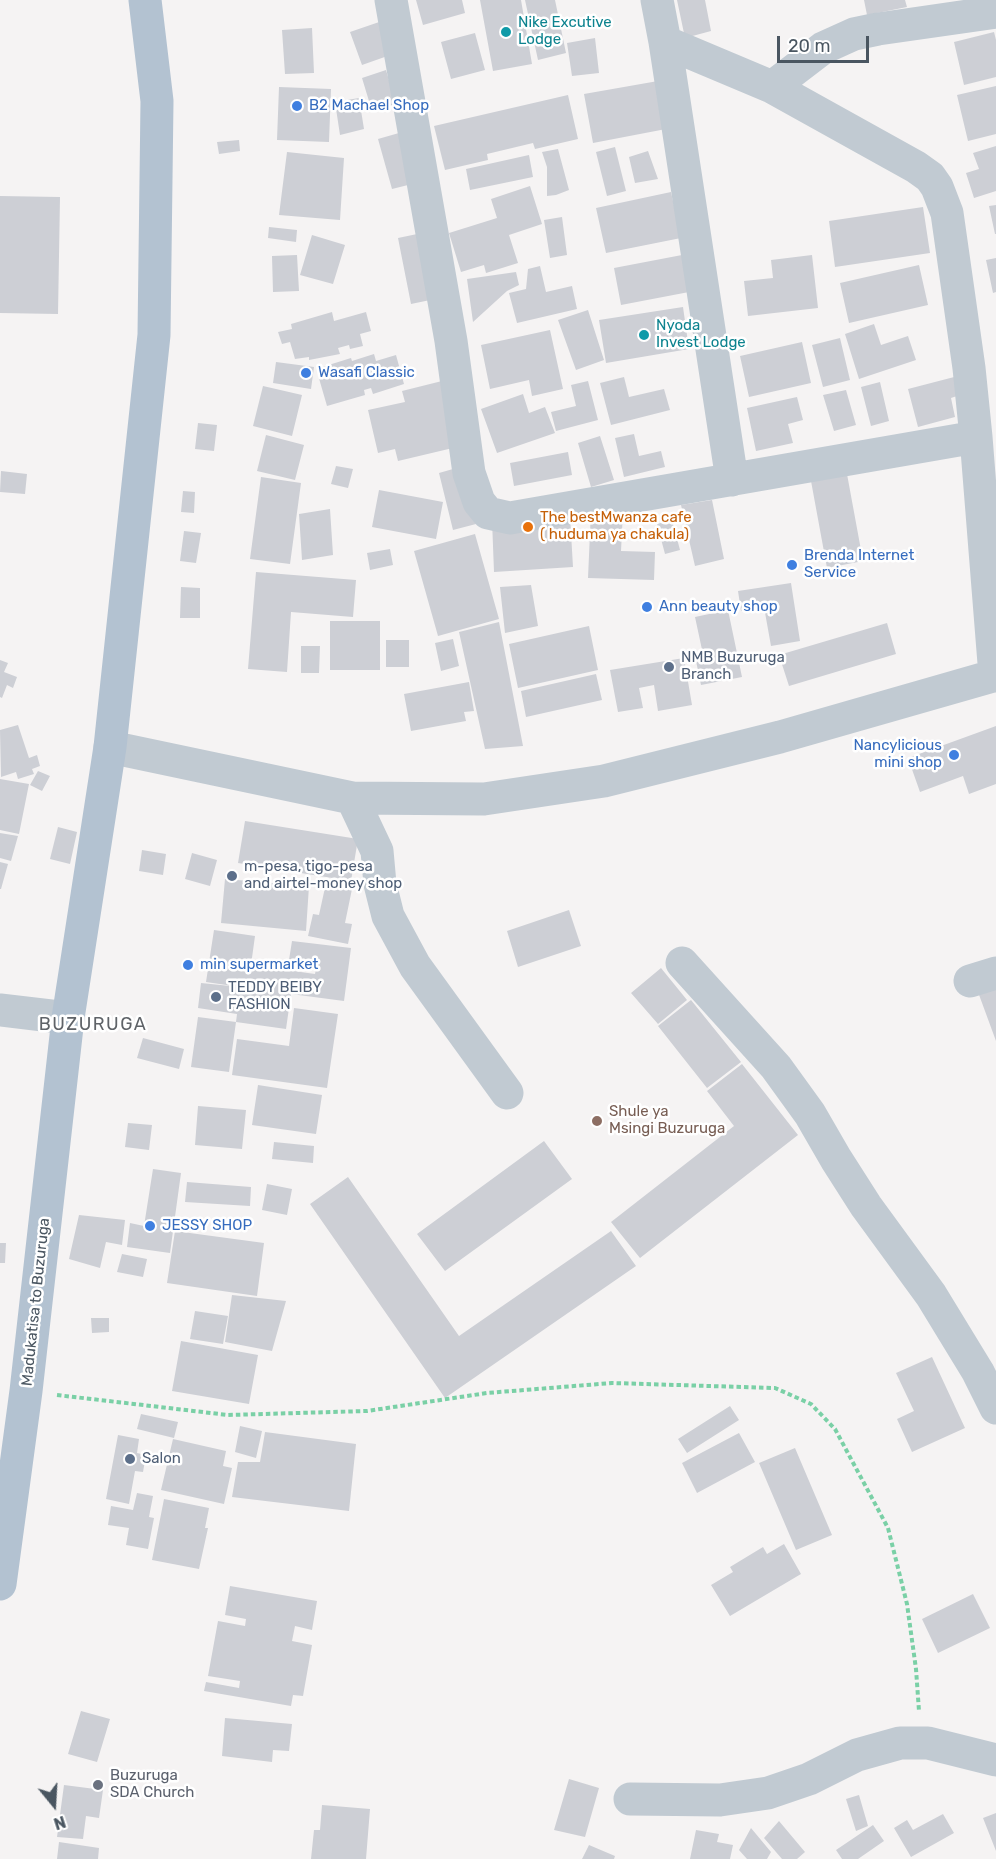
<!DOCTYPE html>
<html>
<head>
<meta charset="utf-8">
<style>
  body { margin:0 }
  #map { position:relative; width:996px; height:1859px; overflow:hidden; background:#f5f3f3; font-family:Rubik,sans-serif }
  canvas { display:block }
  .north { position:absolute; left:24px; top:1775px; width:60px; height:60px; -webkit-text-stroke:4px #fff; paint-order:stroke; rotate:162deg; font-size:16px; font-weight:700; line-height:24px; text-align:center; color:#4a5661 }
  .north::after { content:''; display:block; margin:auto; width:21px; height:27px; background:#4a5661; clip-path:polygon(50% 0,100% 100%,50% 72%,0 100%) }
  .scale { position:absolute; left:777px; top:36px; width:92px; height:27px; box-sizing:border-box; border:3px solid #4a5661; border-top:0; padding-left:8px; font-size:18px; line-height:21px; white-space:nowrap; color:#4a5661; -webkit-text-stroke:4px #fff; paint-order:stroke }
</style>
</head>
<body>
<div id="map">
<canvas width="996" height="1859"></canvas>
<div class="north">N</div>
<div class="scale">20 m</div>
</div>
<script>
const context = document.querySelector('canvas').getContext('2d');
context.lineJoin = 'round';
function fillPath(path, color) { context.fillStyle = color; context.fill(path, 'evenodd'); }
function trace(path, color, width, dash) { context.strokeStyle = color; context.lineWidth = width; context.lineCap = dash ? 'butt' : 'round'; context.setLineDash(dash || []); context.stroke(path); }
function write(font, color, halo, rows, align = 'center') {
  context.font = font + ' Rubik,sans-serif'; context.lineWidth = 5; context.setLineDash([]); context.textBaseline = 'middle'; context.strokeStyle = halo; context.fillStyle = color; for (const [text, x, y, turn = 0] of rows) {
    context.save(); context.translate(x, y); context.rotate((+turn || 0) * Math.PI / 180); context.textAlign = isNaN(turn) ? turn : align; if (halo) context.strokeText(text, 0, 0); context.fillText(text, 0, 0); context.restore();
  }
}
fillPath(new Path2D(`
  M416,0H462L465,13L423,25Z
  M480,0H521L532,64L493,71Z
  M525,0H555L566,53L538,60Z
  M677,0H705L711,31L685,38Z
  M864,0H905L907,7L867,15Z
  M385,20L396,53L362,65L350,32Z
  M312,28L314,73L285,74L282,30Z
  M994,32L996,40V77L964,85L954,42Z
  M475,33L485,70L451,79L441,42Z
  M595,38L599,73L572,76L567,43Z
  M386,70L396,104L372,111L362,78Z
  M658,81L666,129L593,143L584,94Z
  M996,86V134L968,141L957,95Z
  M279,87L331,89L329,142L277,140Z
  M568,95L578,139L535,149L533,143L487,154L488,160L445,170L434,126Z
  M359,98L364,129L340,135L335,102Z
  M406,131L420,182L392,189L378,139Z
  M239,140L240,151L219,154L217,142Z
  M996,146V191L974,198L966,173L979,169L973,153Z
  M615,147L626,191L607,196L596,152Z
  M558,149L569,190L556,195L547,196V167L542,152Z
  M648,151L658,179L635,183L629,157Z
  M287,152L344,158L340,220L279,215Z
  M529,155L533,177L470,190L466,169Z
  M530,186L542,224L509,235L518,263L486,273L484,265L461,272L449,233L497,218L491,199Z
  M671,192L681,238L606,253L596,208Z
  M0,196L60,197L58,314L0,313Z
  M996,205V234H995L989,206Z
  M923,207L930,253L835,267L829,221Z
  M562,217L567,255L550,258L544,220Z
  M269,227L297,230L296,242L268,238Z
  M422,233L435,299L411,304L398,238Z
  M312,235L345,245L333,284L300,275Z
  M297,255L299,291L273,292L272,256Z
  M682,255L689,292L621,305L614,268Z
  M812,255L818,308L748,316L744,281L773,278L771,260Z
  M996,258V292L993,293L986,260Z
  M919,265L928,305L849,323L840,283Z
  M540,266L546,292L572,286L577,309L517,323L509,293L526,289L528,269Z
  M516,272L519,285L507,291L473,322L467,279Z
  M683,307L689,349L606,363L599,320Z
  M588,310L604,360L576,370L558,320Z
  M332,312L334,321L366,312L371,331L360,334L363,346L350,349L349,345L338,348L340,354L309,360V357L295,359L290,342L282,344L278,332L292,329L291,324Z
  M874,324L881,345L908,336L916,360L859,379L845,334Z
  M550,330L563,389L532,396L529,380L490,389L481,345Z
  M840,338L850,380L823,387L812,345Z
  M802,342L811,383L749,397L740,356Z
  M374,354L376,361L396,355L404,384L373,394L371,388L364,390L365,395L327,406L318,375L321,374L319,368L351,358L352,361Z
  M276,362L314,367L311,389L273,383Z
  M958,376L963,394L951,398L955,417L918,427L908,389Z
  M624,377L629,397L664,389L670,410L611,425L600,383Z
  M442,381L457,447L398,461L395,449L378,453L368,410L405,402L402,391Z
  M588,381L598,420L556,431L551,412L576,406L571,385Z
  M880,382L889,421L871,426L861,387Z
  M263,386L302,395L292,436L253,426Z
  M846,390L856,425L834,431L823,395Z
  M523,394L529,413L545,407L555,433L497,453L481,409Z
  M797,397L803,420L788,424L793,443L756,451L747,408Z
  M198,423L217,425L214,451L195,449Z
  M634,434L639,456L661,451L665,467L624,477L615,438Z
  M266,435L304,445L295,480L257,471Z
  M600,436L614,480L591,487L578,443Z
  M568,452L572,475L514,486L510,463Z
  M336,466L353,469L348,488L331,484Z
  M460,467L476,524L453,530L439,473Z
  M1,471L27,474L25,494L0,492Z
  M847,474L863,561L827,568L811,481Z
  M261,477L301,483L290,564L250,559Z
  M379,490L443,502L436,539L372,527Z
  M183,491L195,492L194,513L181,512Z
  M712,500L724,559L695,566L681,505Z
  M330,509L333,555L302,560L299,514Z
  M591,510L623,511L621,551L655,552L654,580L588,578Z
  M570,516L573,567L494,572L492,520Z
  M672,520L680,550L665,554L657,524Z
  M184,531L201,533L196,563L180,561Z
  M475,534L499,619L438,636L414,551Z
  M390,549L393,565L370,570L367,553Z
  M256,572L356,580L353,617L291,612L287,672L248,669Z
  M791,583L800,641L771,646L764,607L741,611L738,591Z
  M531,585L538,626L505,633L500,587Z
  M181,587L200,588V618H180Z
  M728,610L742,677L701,685L696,661L704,659L695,617Z
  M330,621H380V670H330Z
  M499,622L523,746L485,749L459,632Z
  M887,623L896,654L789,686L779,655Z
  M589,626L598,670L518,688L509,644Z
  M453,639L459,666L441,671L435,643Z
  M386,640H409V667H386Z
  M301,646H320L319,673H301Z
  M684,658L692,705L658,711L654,685L639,688L643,708L618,712L610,670Z
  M0,660L8,663L4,672L17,677L13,688L7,685L2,698L0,697Z
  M596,674L602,700L526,717L521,691Z
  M469,682L474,711L464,712L466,721L411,731L404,694Z
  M18,725L29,758L37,755L40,766L32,769L34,774L18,779L16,772L1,777L0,730Z
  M996,726V784L969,794L963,776L920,792L908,758Z
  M38,771L50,776L42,791L30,785Z
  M0,779L29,784L19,834L0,830Z
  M245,821L358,839L351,881L238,863Z
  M58,827L77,832L70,864L50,859Z
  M0,833L18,836L11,861L0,858Z
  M142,850L166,854L163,875L139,871Z
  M192,853L217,860L210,886L185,879Z
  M0,862L8,864L1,889H0Z
  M225,879L309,886L306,931L221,923Z
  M326,883L352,889L345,923L352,924L348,944L308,936L313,914L319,915Z
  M569,910L581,946L518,967L507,931Z
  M214,930L255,936L251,965L315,974L317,964L289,960L292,941L351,948L344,1001L291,994L286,1029L236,1022L237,1014L198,1008L201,983L240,987L206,982Z
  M661,968L687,1000L658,1024L631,993Z
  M996,986V1041L978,992Z
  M691,1000L741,1062L707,1088L658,1026Z
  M294,1008L338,1014L327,1088L232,1075L237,1039L289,1046Z
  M198,1017L236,1022L229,1072L191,1067Z
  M143,1038L184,1049L179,1069L137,1058Z
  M742,1064L798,1135L640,1258L611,1222L734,1126L707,1091Z
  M258,1085L322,1095L316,1134L252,1125Z
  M198,1106L246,1110L242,1149L195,1145Z
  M128,1123L152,1125L149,1150L125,1147Z
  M544,1141L572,1179L445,1271L417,1234Z
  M274,1142L314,1146L313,1163L272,1159Z
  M153,1169L181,1173L170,1253L127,1247L130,1223L144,1226Z
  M348,1177L459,1336L611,1231L636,1266L445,1398L310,1204Z
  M187,1182L251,1187L250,1206L185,1202Z
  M267,1184L292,1189L287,1215L262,1210Z
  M79,1215L125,1220L122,1245L106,1242L100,1268L69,1259Z
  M175,1231L264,1243L257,1296L167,1283Z
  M0,1243H6L5,1263H0Z
  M122,1254L147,1259L143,1277L117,1272Z
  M232,1295L286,1301L272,1351L225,1342Z
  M195,1311L228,1316L223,1344L190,1339Z
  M91,1318H109V1332L92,1333Z
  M181,1341L258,1355L249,1404L172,1391Z
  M932,1357L965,1428L912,1452L897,1419L914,1411L896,1373Z
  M730,1406L739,1420L687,1453L678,1439Z
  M141,1414L178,1422L174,1438L137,1429Z
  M240,1426L262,1431L256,1458L235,1452Z
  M265,1432L356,1444L349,1511L232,1497L238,1462H260Z
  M739,1433L755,1462L697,1493L682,1463Z
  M118,1435L139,1439L137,1453L146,1455L143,1472L135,1471L129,1504L106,1499Z
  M173,1439L226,1451L223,1466L232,1468L224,1504L161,1490Z
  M795,1448L832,1535L796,1550L759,1463Z
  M137,1493L153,1496L149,1517L154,1518L148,1549L126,1545L129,1528L108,1525L111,1506L133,1510Z
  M164,1499L209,1508L205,1528H208L199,1569L152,1560Z
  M784,1544L801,1574L730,1616L711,1585L733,1572L730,1567L763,1547L767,1554Z
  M230,1586L317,1601L312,1630L295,1626L292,1641L312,1645L303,1696L293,1695L291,1706L204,1691L206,1682L239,1688L240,1681L208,1676L218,1621L245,1626L246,1619L225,1615Z
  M973,1594L990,1628L938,1653L922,1619Z
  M81,1711L110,1719L97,1762L68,1754Z
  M225,1718L292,1724L289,1751L273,1750L272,1762L222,1756Z
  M569,1779L599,1788L585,1837L554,1830Z
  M64,1785L103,1790L99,1818L86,1816L83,1839L57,1837Z
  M859,1795L868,1826L856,1831L846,1799Z
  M322,1805L370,1809L366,1859H311L314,1830H320Z
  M996,1813V1851L983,1818Z
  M943,1814L954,1833L911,1857L894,1828L907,1820L913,1830Z
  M779,1821L805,1852L797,1859H782L764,1838Z
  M873,1825L884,1841L858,1859H842L836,1850Z
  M751,1828L771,1852L767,1859H747L739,1850Z
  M696,1830L719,1834L717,1842L733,1845L730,1859H690Z
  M59,1842L99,1848L98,1859H57Z
  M589,1845L615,1856L614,1859H582Z`), '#cdcfd5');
trace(new Path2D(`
  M57,1395L228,1415L367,1411L487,1393L612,1383L775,1388L811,1404L835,1429L888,1528L907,1604L916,1669L919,1711`), '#7ad0a6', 4, [4.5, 3]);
trace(new Path2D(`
  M391,0L451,341L469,473L479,502L488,513L510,518L976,437
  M657,0L665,42L732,480
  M665,42L772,87L916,167L930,177L937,187L947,213L969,368L976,437L995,676
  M772,87L823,48L854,34L878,29L996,12
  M110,747L352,798L484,799L604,781L780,737L996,675
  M352,798L377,851L380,884L388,916L415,966L507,1093
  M682,963L776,1067L810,1114L836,1159L866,1206L931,1295L978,1372L996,1408
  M970,981L996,973
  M0,1010L68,1018
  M630,1799L720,1800L768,1793L809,1779L857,1755L900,1743H928L996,1760`), '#c1cad2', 33);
trace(new Path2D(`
  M0,1584L26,1391L68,1018L110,747L154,335L157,101L145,0`), '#b3c2d1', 33);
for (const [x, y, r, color] of [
  [506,32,6,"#0f9aa8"],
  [297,106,6,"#3f7fe0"],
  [644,335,6,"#0f9aa8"],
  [306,373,6,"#3f7fe0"],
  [528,527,6,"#e8710a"],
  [792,565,6,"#3f7fe0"],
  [647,607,6,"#3f7fe0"],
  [669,667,6,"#5c6f8a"],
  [954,755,6,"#3f7fe0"],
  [232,876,6,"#5c6f8a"],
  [188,965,6,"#3f7fe0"],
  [216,997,6,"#5c6f8a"],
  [597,1121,6,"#8d6e63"],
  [150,1226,6,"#3f7fe0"],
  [130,1459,6,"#5c6f8a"],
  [98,1785,6,"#6b7280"]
]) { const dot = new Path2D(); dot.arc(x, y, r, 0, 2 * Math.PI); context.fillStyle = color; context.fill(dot); trace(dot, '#fff', 2); }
write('15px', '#0d838f', '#fff', [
  ["Nike Excutive",518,23],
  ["Lodge",518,40],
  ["Nyoda",656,326],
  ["Invest Lodge",656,343]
], 'left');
write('15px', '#366cbe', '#fff', [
  ["B2 Machael Shop",309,106],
  ["Wasafi Classic",318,373],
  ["Brenda Internet",804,556],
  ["Service",804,573],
  ["Ann beauty shop",659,607],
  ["Nancylicious",942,746,"right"],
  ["mini shop",942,763,"right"],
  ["min supermarket",200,965],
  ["JESSY SHOP",162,1226]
], 'left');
write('15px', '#c56008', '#fff', [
  ["The bestMwanza cafe",540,518],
  ["( huduma ya chakula)",540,535]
], 'left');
write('15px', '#4e5e75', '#fff', [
  ["NMB Buzuruga",681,658],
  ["Branch",681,675],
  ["m-pesa, tigo-pesa",244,867],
  ["and airtel-money shop",244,884],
  ["TEDDY BEIBY",228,988],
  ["FASHION",228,1005],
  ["Salon",142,1459]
], 'left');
write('15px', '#785e54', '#fff', [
  ["Shule ya",609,1112],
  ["Msingi Buzuruga",609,1129]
], 'left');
write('15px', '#4a5661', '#fff', [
  ["Madukatisa to Buzuruga",36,1302,-84]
]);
write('15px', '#5b616d', '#fff', [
  ["Buzuruga",110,1776],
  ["SDA Church",110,1793]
], 'left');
context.letterSpacing = '1.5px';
write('18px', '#5f6368', '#fff', [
  ["BUZURUGA",93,1025]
]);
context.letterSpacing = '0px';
</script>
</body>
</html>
